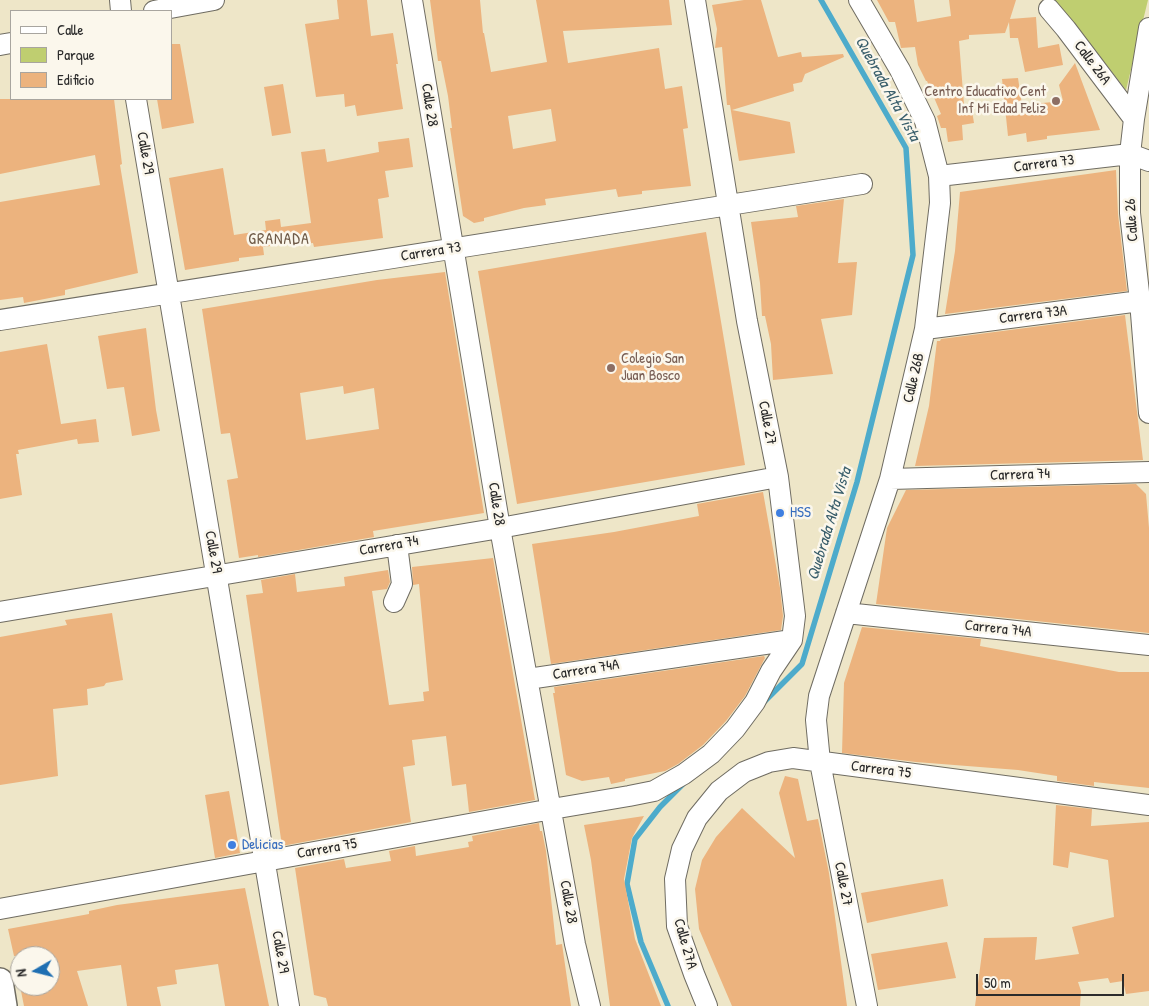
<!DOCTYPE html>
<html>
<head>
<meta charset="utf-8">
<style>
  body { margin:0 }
  #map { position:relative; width:1149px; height:1006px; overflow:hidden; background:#eee6c8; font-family:"Patrick Hand",sans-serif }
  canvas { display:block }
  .legend { position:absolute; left:10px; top:10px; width:162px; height:90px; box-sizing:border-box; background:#fbf7ec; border:1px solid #a8a59f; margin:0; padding:6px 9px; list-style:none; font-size:15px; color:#2b2b2b }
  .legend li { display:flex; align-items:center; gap:10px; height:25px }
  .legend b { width:25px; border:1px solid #a8a59f }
  .north { position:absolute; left:10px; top:946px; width:50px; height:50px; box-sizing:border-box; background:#fbf7ec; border:1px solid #a8a59f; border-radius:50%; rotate:262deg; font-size:14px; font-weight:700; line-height:20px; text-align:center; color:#2b2b2b }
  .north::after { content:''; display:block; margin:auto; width:18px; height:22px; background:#1f6fb2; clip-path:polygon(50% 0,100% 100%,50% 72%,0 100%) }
  .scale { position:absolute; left:976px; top:974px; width:148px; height:22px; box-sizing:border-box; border:2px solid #2b2b2b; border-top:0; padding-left:6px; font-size:15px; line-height:18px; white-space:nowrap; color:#2b2b2b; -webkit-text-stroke:4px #fbf7ec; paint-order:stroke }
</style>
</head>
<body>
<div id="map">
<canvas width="1149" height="1006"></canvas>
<ul class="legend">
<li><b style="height:6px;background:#fff"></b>Calle</li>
<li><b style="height:14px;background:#bfce70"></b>Parque</li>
<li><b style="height:14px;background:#ecb37e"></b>Edificio</li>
</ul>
<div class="north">N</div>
<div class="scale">50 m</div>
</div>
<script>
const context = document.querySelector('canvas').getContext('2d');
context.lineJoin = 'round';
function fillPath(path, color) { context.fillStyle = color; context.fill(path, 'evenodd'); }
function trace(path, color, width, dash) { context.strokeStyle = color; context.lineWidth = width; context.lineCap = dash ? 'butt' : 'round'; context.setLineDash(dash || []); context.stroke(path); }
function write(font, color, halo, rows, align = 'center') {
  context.font = font + ' "Patrick Hand",sans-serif'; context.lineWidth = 5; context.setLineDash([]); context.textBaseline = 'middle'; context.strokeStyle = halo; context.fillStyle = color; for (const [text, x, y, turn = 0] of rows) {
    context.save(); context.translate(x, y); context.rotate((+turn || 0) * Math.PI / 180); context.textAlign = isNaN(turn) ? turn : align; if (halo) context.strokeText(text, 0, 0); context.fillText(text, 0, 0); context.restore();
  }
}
fillPath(new Path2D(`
  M1050,0H1148L1126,90L1070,18Z`), '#bfce70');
trace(new Path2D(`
  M763,703L802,664L857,482L913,255L906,148L821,0
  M668,1006L641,942L627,884L635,839L660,807L683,784`), '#4dabcb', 5.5);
fillPath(new Path2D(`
  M337,0H367L371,36L393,33L398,64H396L403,109L357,116L355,105L345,107L344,94L316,97L305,24L339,19Z
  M430,0H480L483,33H484L491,72L547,62L536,0H669L672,25L563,31L568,63L659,48L665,89L682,86L688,128L683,129L691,186L642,191V194L618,197L616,189L545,199L546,205L524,208L484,218V221L474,223L463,216L450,128H452L448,96L441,61H438ZM551,109L556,141L513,149L508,116Z
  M744,0H761L778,57L801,52L802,57L843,54L844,57L805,74L802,82L793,84L794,91L732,110L790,122L795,153L739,161L730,105H727L722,47L715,48L717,29L712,5Z
  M877,0H914L917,22L951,16L949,0H1016L1010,19L1036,17L1038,48L1059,44L1063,65L1025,72L1018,38H1010L1009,22L1005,33L969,35V39L959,41L964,105H971L974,123L962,125L963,140L948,142L946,128H941L937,116L941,114L927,81H926L918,65L915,47L901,48L895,22H889Z
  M171,44H180L194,123L162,129L157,99H171Z
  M1075,63L1100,130L1047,136V139L1027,142L1026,133L1008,136L1002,79L1018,78L1022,105L1063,101L1059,85Z
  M283,84L291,133L272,136L264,87Z
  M0,99H114L122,164L120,165L138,273L65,290V295L24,303L23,297L0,300V202L100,185L95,155L0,174Z
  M409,138L413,167L385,171L389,197L378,199L383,238L314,247L313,243L291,245V243L263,247L264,255L239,258V261L185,270L169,178L223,168L234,235L266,230L265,221L280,219L281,227L311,223L301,152L325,149L327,162L379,152L378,142Z
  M1116,170L1118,214L1127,291L945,314L955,251L960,192Z
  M844,199L838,263L857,262L852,315L821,319L833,374L773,380L771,344L765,316H762L760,283L751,222L798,217L796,206Z
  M706,232L745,465L517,504L478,271Z
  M445,272L484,513L373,531L374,537L258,557V555L239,558L227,480L238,478L230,433L221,434L202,309L377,280ZM343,386L344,394L374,388L379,429L306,440L300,393Z
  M1125,315L1143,460L915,466L929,406L937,341H940L941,339Z
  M146,328L156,410L160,431L132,436L124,387L107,389L98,336Z
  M47,344L61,424L96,419L99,442L78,444L77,439L18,450L19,454H16L22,495L0,499V352Z
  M1136,484L1146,494L1149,528V633L876,604L887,528L906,490Z
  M763,492L780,588L783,616L781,630L551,664L532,544L614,532L699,516L697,504Z
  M493,558L535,800L469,812L466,784L452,786L446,736L412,740L415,765L403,767L411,822L282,846L246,595L263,593L261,580L295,574L297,592L345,586L344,577L388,570L390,582L387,589L372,591L389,705L424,701L423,692L429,691L419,584L413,585L412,567Z
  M112,613L123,680L106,683L104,686L87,689L88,705L53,709L58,776L0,785V637L67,625L65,620Z
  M862,627L981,639L980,646L1119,672H1149V788L1094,782V786L1057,781V776L1018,770L916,762L842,753L844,683Z
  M764,656L765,658L745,696L726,721L703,745L678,764L665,771L625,779V781L611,784L609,777L582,781L566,775L553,693H555L554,687Z
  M785,776L798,779L807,821L818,819L829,873L847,1006H732L699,929L695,889L702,860L716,837L742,808L795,858L779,793Z
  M229,791L240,853L215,858L205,795Z
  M1056,805L1092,809L1091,826L1149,822V991L1126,994L1123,981L1110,983L1108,978L1078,982L1081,991L1080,1006H975L984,938L1037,937L1035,960L1079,954L1072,927L1114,917L1108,860L1070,852L1068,868L1053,865Z
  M644,816L632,838L624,879L635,939L661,1006H610L591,860L584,825Z
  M539,823L540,831H542L546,851L556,945L562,944L571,1006H328L326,998L314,995L295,868L344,859L346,868L391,861L389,851L415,846L416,856L469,847L468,842L473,841L472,836Z
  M943,879L948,906L867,923L861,893Z
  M245,888L269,1006H225L218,964L175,970L177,984L157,987L161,1006H127L121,965L77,971L88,1006H24L20,986H50V956H14L8,929L89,914V911L117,905Z
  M947,942L956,978L878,990L871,954Z`), '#ecb37e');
const minor = new Path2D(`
  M120,0L121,11
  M412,0L500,528L575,944L590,1006
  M859,0L900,70L925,121L939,176L940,203L925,329L890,479L819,696L816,720L820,762L867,1006
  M1049,9L1066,29L1134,119
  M154,11L214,0
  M1149,28L1134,119L1130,154V213L1140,301L1149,413
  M0,45L11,43
  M136,99L289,1006
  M939,176L1130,154L1149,161
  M0,320L862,184
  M925,329L1140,301
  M890,479L1149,472
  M394,602L402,584L397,545
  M0,612L500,528L778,477
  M846,613L1149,645
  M528,679L792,640
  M0,909L552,809L629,796L654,791L684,774L711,754L735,729L755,702L771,671L792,640L795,616L778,477L747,321L695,0
  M707,1006L694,974L677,926L675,879L682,849L697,818L719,791L744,772L769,762L793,758L1149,805`);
const major = new Path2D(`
  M0,981L4,1006`);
trace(minor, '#6f6c62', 22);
trace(major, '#6f6c62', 28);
trace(minor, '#fff', 20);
trace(major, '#fff', 25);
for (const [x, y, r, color] of [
  [1056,101,5,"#8d6e63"],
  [611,368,5,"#8d6e63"],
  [780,513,5,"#3f7fe0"],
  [232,845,5,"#3f7fe0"]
]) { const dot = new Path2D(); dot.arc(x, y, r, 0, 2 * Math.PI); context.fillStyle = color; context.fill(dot); trace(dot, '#fbf7ec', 2); }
write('15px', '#2b2b2b', '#fbf7ec', [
  ["Calle 26A",1092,63,53],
  ["Calle 28",429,105,81],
  ["Calle 29",145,153,80],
  ["Carrera 73",1044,164,-7],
  ["Calle 26",1132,220,-94],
  ["Carrera 73",431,252,-9],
  ["Carrera 73A",1033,315,-7],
  ["Calle 26B",914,378,-77],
  ["Calle 27",767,423,79],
  ["Carrera 74",1020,475,-2],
  ["Calle 28",496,504,81],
  ["Carrera 74",389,546,-10],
  ["Calle 29",213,552,80],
  ["Carrera 74A",998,629,6],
  ["Carrera 74A",586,670,-9],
  ["Carrera 75",881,770,7],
  ["Carrera 75",327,849,-10],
  ["Calle 27",843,884,79],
  ["Calle 28",568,902,80],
  ["Calle 27A",685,944,74],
  ["Calle 29",280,952,80]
]);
write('15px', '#785e54', '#fbf7ec', [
  ["Centro Educativo Cent",1046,92],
  ["Inf Mi Edad Feliz",1046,109],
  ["Colegio San",621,359,"left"],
  ["Juan Bosco",621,376,"left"]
], 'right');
write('15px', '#366cbe', '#fbf7ec', [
  ["HSS",790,513],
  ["Delicias",242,845]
], 'left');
write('italic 16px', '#395e6b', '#fbf7ec', [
  ["Quebrada Alta Vista",887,89,61],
  ["Quebrada Alta Vista",830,524,-73]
]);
context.letterSpacing = '1px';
write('16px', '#6f5b48', '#fbf7ec', [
  ["GRANADA",279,240]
]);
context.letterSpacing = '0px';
</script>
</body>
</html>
